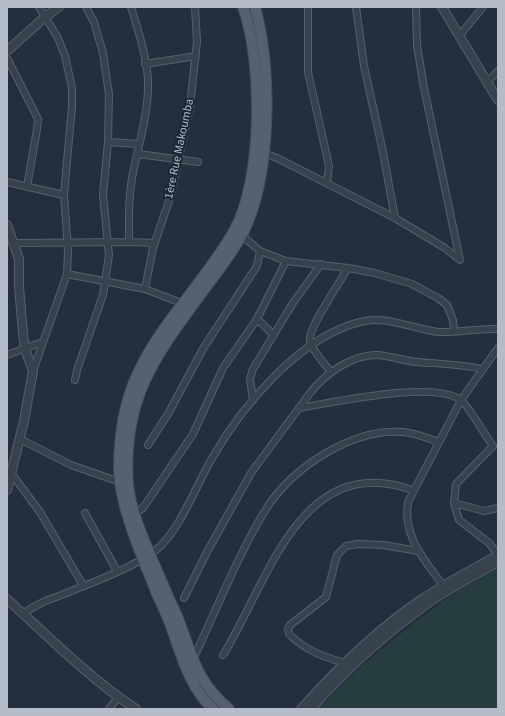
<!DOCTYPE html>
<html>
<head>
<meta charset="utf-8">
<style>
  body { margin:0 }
  #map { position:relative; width:505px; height:716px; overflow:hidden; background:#242f3e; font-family:"Source Sans 3",sans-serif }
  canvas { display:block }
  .frame { position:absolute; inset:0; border:8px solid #b4bcc9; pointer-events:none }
</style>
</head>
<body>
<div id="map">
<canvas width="505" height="716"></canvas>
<div class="frame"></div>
</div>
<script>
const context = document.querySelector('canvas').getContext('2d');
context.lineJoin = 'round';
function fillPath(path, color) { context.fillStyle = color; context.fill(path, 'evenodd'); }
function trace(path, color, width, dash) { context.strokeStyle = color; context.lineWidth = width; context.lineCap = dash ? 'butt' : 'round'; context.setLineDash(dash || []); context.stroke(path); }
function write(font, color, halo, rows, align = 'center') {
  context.font = font + ' "Source Sans 3",sans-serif'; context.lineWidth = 4; context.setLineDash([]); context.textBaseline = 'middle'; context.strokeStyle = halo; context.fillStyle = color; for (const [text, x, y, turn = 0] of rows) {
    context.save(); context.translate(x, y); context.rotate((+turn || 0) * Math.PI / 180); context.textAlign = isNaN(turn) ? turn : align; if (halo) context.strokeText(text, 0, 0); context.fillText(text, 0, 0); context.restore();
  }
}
fillPath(new Path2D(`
  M498,567V709H318L365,663L414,623L453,594Z`), '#263c3f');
const minor = new Path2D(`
  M308,7V72L329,166L327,183
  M356,7L364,66L383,152L395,218
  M460,35L483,7
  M7,58L38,119L37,129L27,187
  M145,64L196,56
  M487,82L498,71
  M108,142L139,144
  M261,152L277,158L395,218L445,248L460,260L424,88L417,45L416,7
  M138,154L198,162
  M7,182L64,195
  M239,233L260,251L286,261L348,268L375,273L412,284L438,298L447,305L453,320L454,331
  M129,242C129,220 128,199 132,178C138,146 149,114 148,81C147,57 138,30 131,7
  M15,243L129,242L155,243
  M67,274L145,289L184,304
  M145,289L153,248L171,195L190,106L197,42L195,7
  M257,319L274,335
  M7,355L42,342
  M33,371L67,274L68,250L64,195L72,106V88L65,56L58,38L39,7
  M331,372C324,363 313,352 310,341C307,330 340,282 348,268
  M75,380L77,370L103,295L109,255L103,195L108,142L109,94L103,53L94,22L86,7
  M253,400L250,379L253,369L293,303L321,264
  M299,408C332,403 437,379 462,401C470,409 485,435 493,446L456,484L454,503L459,520L489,543L498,555
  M20,439L71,465L120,482
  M148,445L168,414L204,347L257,266L260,251
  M11,473L40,512L83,585
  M454,503L484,511L498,508
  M85,513L117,571
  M135,513L143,508L193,434L223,368L257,319L286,261
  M445,588C426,562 402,537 408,502L461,400L498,348
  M184,598L207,552L251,473L310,393C325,374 352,354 378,355C391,356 404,361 417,362C439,364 461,364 482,369
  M23,614C35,604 49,600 64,594C91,583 133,568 156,550C179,532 196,486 211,460C241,407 299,337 360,322C386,315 413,329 438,332C458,333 478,328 498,329
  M223,655C268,583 300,450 412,490
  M193,659C217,609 237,556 266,509C293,467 352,428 403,432C416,433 427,438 438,442
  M345,663C323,657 305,650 289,634L288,629L290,625L326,597L337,555L346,546L357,544L384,545L418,551
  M109,709L119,696`);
const tertiary = new Path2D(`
  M442,7L498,100
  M7,51L45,17L59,7
  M7,225L19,259V287L23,333L25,349L33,371L24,421L7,490
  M7,599C49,637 89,678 136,709
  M301,709C337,669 376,630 421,600C446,583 472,570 498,555
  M311,709C344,671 383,636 424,606C447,589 473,576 498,562`);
const primary = new Path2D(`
  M213,709C190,688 182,657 172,629C168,617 162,605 157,594C143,558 120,508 119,470C119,438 124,402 138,373C162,321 206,281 234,231C263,180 263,62 243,7
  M229,709C197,682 193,658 179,621C175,610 169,600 165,589C153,561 130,514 128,484C122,396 157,354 206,287C219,270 233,252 243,233C272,174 272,70 255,7`);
trace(minor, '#565f6c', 8);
trace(tertiary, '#565f6c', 10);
trace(primary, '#414a57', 12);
trace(minor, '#38414e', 6);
trace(tertiary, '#38414e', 8);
trace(primary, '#56606e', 10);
write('12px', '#b4bcc9', '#1d2633', [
  ["1ère Rue Makoumba",180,149,-78]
]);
</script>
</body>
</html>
